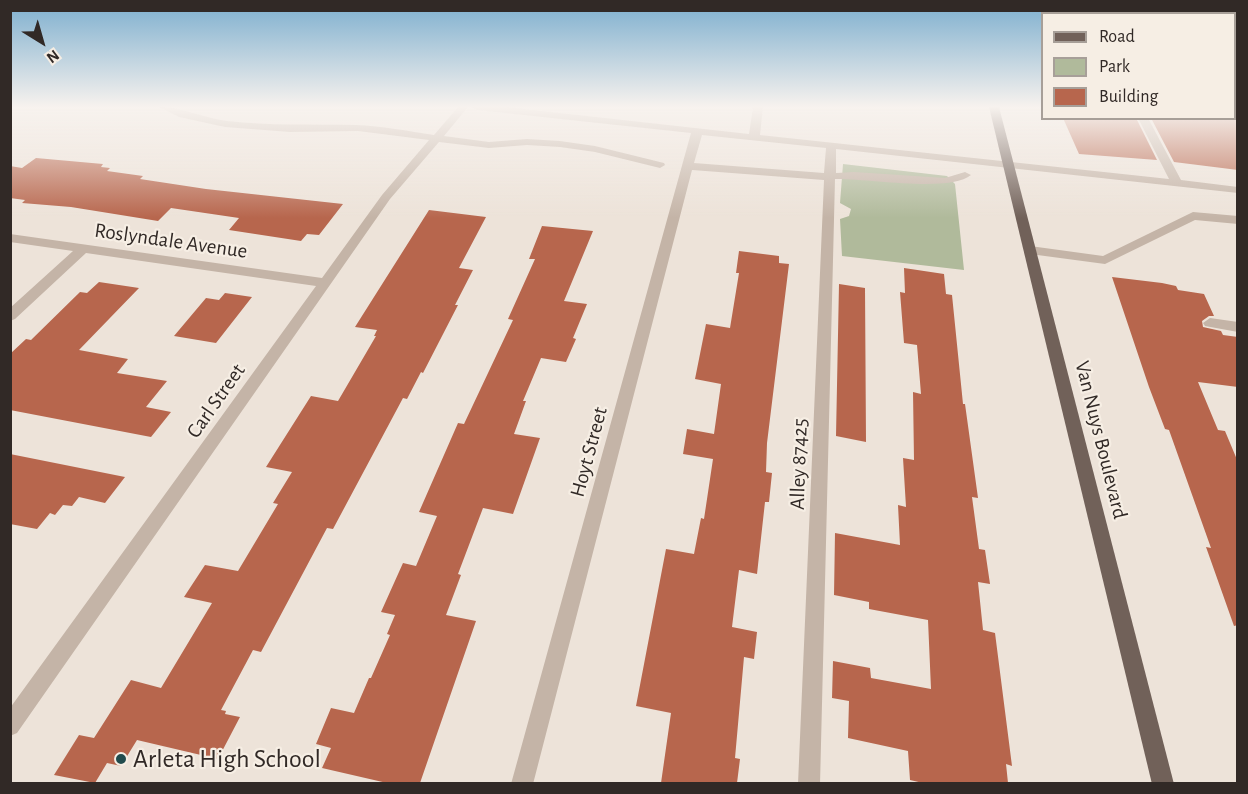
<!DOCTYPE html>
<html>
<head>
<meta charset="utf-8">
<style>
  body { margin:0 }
  #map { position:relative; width:1248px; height:794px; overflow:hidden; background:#ede3d9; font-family:"Alegreya Sans",sans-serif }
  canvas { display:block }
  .frame { position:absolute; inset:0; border:12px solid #312926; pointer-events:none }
  .legend { position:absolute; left:1041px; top:12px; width:195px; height:108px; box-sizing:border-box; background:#f6eee4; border:2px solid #a79f98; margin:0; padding:8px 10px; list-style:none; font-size:18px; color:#312926 }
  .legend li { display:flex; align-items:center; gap:12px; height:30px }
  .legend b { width:30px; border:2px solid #a79f98 }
  .north { position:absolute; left:12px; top:12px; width:60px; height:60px; -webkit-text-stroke:4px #f6eee4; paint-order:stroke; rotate:143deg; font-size:16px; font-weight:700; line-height:24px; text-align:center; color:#312926 }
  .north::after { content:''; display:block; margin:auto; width:21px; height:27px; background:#312926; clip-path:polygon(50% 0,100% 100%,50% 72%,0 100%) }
</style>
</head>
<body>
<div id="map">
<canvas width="1248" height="794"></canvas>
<div class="frame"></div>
<ul class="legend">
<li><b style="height:8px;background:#716159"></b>Road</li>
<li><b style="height:16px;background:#b0ba9b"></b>Park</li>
<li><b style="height:16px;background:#b7664d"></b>Building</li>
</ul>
<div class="north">N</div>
</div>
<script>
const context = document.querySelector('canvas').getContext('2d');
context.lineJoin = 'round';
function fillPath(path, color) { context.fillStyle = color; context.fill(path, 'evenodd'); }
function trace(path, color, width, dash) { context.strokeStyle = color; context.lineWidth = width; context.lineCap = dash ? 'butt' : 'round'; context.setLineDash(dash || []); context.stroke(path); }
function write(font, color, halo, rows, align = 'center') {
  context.font = font + ' "Alegreya Sans",sans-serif'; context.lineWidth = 4.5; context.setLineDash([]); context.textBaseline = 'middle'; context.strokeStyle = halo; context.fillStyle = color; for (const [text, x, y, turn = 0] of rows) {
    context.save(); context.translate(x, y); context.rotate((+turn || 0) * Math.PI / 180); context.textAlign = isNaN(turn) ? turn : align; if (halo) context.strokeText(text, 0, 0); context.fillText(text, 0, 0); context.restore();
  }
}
fillPath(new Path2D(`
  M843,164L947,176L955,184L964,270L842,256L840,219L849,216L851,209L840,203Z`), '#b0ba9b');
fillPath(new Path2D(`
  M1063,118H1136L1157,160L1079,154Z
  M1151,118H1238V170L1174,162Z
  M36,158L103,164L101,167L110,168L107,171L143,176L140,179L206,189L343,204L319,235L307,234L301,241L229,230L239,218L171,208L158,221L71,207L22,203L25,200L10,198V166L22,168Z
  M429,210L486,217L459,268L473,270L455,305H458L423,373L421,372L407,399L403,398L333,529L327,528L261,652L253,650L221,710L226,711L225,714L240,717L218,759L137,740L121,766L107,763L95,783L54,775L79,735L94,738L131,680L161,688L212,603L184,597L205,565L238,571L278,504L273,503L292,472L266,467L311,396L338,401L376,336H374L377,330L355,327Z
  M542,226L593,231L564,301L587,304L573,338L576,339L566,362L541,358L523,401H526L514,434L540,438L513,514L483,508L458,574L461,575L446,615L476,621L420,783H387L322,768L331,748L316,744L331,708L354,713L369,678H371L390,635L387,634L395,615L381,612L403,563L416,566L437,516L419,512L458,423L464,424L513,320L508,319L535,259H529Z
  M739,251L779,256V263L789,264L767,443L766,472L772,473L769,502H765L757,574L739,570L732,627L757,632L754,659L744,657L735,758L740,759L737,783H661L671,713L636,706L666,549L694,554L701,518L704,519L713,459L683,454L687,429L714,434L721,384L695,379L706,324L730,328L739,273H736Z
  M904,268L944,274L946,294L952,295L963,404H965L978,498L972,497L979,549L985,550L990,584L978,582L983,630L995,633L1012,766L1006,764L1008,783H923L910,780L908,751L848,738L849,701L832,698L833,661L870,668L871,678L931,689L928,620L869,609V602L834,595L835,533L900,545L898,505L906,507L903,458L914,460L913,392L921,394L917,345L904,343L900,292L905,293Z
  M1112,277L1162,283L1176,286L1178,290L1204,294L1214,316H1209L1202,321L1203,327L1221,331L1223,335L1238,337V387L1198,382L1218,430L1225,431L1238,462V625L1234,626L1206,547L1211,548L1169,430L1165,429L1149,387Z
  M99,282L139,288L79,350L128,359L117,373L167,381L146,407L171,412L151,437L10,410V354L26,339L31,340L80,292L87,293Z
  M839,284L865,288L866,442L836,436Z
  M225,293L252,297L216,343L174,336L206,298L219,300Z
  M10,454L125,477L105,503L79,497L72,506L63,505L55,515L50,513L37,529L10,524Z`), '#b7664d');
fillPath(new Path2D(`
  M159,107C182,107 204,118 227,121C270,126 312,124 356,125C382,126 408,131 434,135L458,107H468L444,136L489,142L527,139L560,141L595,146L664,163L665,165L660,168L595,152L560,147L527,145L489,148L439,142L390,199L17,733L10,736V708L316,286L86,253L15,319L10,321V308L73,251L10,242V234L322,278L382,195L429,140L358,131L290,132L225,127L179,117Z
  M472,107H506L749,134L753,107H763L760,135L1169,179L1138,118H1148L1181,180L1238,187V193L836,149V173L854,172L945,178L965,172L971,175C950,193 866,178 835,179L820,784H798L824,180L692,170L533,784H511L691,133L477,110ZM702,135L826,148L824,173L694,163Z
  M1193,212L1238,216V224L1195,220L1105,264L1030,254L1024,250L1030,246L1103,256Z
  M1210,318L1238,322V332L1205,326L1203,323Z`), '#c4b4a7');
fillPath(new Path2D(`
  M989,107H999L1174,784H1152Z`), '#716159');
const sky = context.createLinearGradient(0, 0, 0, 218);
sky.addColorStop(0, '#7caece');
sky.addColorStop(0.49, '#f7f2ee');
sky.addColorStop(1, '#f7f2ee00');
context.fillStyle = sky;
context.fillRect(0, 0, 1248, 218);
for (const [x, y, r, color] of [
  [121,759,6,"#214b4d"]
]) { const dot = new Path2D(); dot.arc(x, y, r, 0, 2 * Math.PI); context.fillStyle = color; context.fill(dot); trace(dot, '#f6eee4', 2); }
write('21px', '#312926', '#f6eee4', [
  ["Roslyndale Avenue",171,241,8],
  ["Carl Street",216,401,-55],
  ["Van Nuys Boulevard",1101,440,76],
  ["Hoyt Street",589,452,-75],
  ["Alley 87425",799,464,-88]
]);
write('26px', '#312926', '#f6eee4', [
  ["Arleta High School",133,759]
], 'left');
</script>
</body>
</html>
